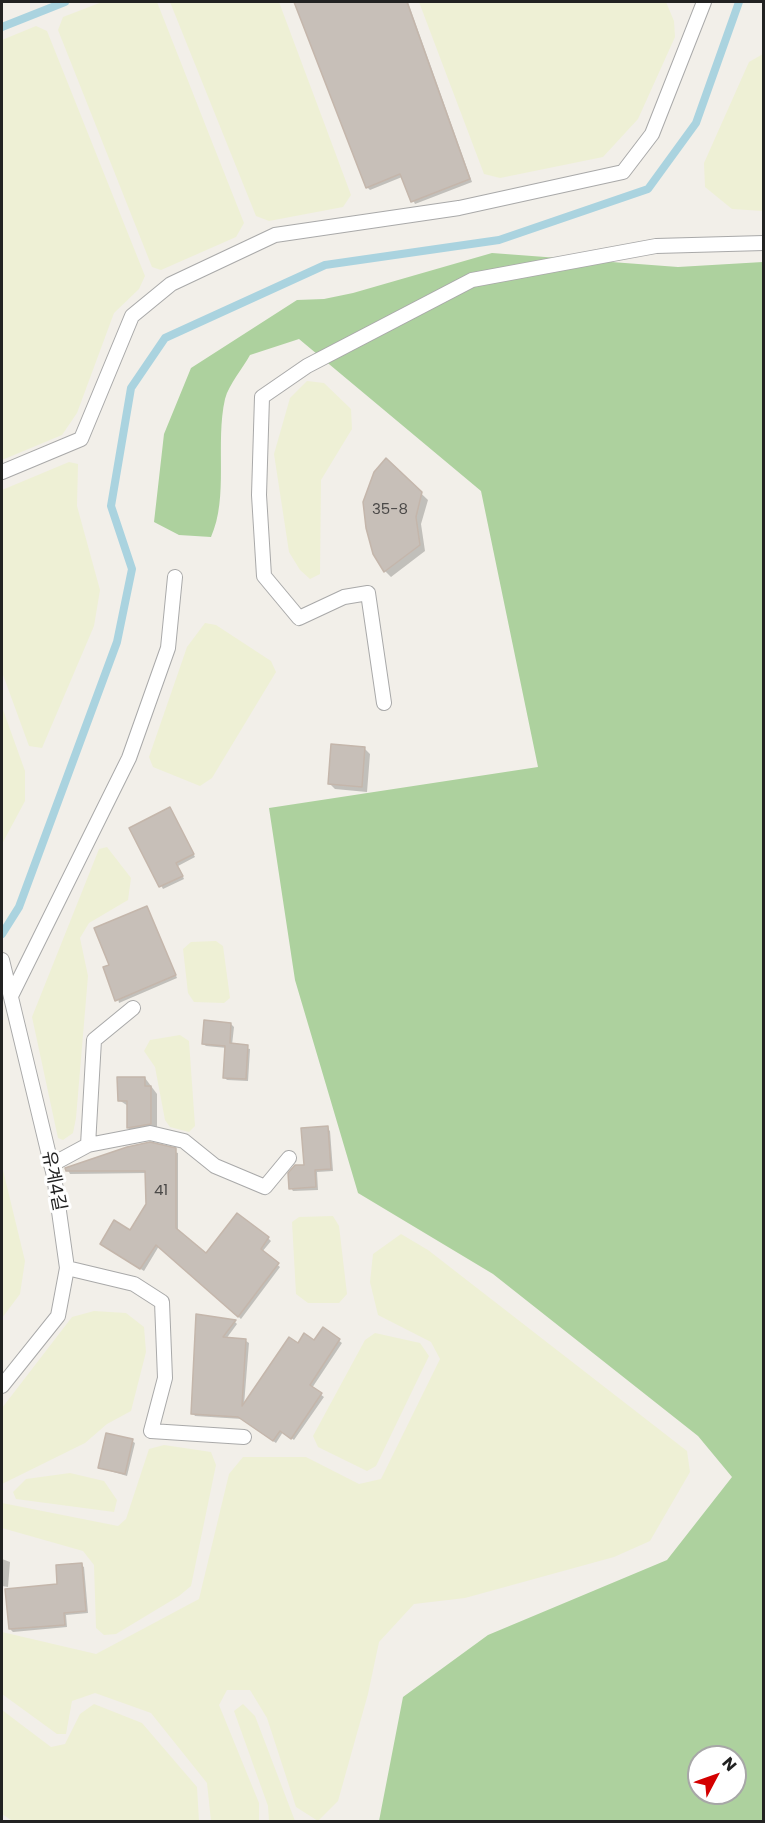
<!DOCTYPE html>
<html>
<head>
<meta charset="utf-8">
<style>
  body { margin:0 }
  #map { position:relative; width:765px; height:1823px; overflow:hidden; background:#f2efe9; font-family:Poppins,sans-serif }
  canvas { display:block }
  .frame { position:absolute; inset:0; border:3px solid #222; pointer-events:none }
  .north { position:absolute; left:687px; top:1745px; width:60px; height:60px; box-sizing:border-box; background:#fff; border:2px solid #a7a7a7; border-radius:50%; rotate:49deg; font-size:16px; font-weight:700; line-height:24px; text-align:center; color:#222 }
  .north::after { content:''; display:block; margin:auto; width:21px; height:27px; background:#d40000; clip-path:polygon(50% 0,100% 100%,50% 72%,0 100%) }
</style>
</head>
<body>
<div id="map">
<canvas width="765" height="1823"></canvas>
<div class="frame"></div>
<div class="north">N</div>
</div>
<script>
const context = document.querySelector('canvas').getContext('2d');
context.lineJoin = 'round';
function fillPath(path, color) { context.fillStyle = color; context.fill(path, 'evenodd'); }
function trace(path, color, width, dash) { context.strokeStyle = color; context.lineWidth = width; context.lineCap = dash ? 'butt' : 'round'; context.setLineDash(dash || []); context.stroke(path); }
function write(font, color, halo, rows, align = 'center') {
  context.font = font + ' Poppins,"Noto Sans KR",sans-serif'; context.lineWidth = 6; context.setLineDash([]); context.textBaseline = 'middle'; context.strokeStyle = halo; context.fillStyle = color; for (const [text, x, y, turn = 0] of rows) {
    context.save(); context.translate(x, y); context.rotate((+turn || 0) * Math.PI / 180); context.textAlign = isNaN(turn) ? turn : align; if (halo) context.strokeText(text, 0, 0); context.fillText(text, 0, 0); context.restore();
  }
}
fillPath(new Path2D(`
  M102,2H157L244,223L236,237L161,270L152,267L58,30L63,17Z
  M170,2H279L351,195L343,207L269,221L256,216Z
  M419,2H666L674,21L675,37L638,119L603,157L500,178L484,174Z
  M36,26L47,31L145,276L139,289L114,313L77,413L62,435L2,460V40Z
  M763,54V211L732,209L705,187L704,163L749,62Z
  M307,381L324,383L351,409L352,429L321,480L320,574L310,579L300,570L289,552L274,454L290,398Z
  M69,462L78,464L77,506L100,590L94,626L42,748L29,746L2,672V490Z
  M205,623L216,625L271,661L276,672L212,778L200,786L153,767L149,757L187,647Z
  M2,707L25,771V801L2,844Z
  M107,847L131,878L128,900L89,923L80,938L88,976L76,1118L73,1133L63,1140L58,1138L32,1017L99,849Z
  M216,941L223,946L230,998L224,1003L194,1002L188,993L183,949L191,942Z
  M180,1035L189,1041L195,1126L189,1132L170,1127L165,1120L155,1067L144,1051L150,1040Z
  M2,1166L25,1261L20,1294L2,1318Z
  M333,1216L339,1226L347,1294L339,1303H308L296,1294L292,1222L299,1217Z
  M401,1234L428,1250L687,1451L690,1472L650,1541L614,1557L465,1598L414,1604L379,1642L368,1694L338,1801L318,1821L296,1807L267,1718L250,1690H227L219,1705L259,1803V1821H211L207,1783L151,1713L95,1693L72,1701L66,1734H57L2,1694V1632L96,1654L199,1599L229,1474L243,1457H306L359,1484L381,1479L440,1359L431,1342L378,1315L370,1282L373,1254Z
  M94,1311L126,1313L144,1327L146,1352L131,1411L107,1424L85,1443L2,1484V1408L72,1317Z
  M375,1333L420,1343L429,1356L376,1466L367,1471L318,1447L313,1436L365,1340Z
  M164,1445L211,1452L216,1465L191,1586L179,1596L116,1634L104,1635L96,1628L94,1565L83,1551L2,1528V1503L118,1526L126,1519L149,1449Z
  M70,1473L104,1481L117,1500L114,1512L16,1499L13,1492L26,1479Z
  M94,1704L142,1723L197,1787L199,1821L14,1822L2,1814V1710L51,1747L65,1744L80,1714Z
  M243,1704L255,1716L295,1821H269L268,1806L234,1711Z`), '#eef0d5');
fillPath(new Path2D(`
  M492,253L678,267L763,262V1821H379L403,1697L488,1635L667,1560L732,1477L698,1436L493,1274L358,1193L295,980L269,808L538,767L481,491L299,339L250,355C243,368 229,384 225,399C215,443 229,497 211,537L179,535L154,522L164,434L191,368L297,300L324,299L353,293ZM699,1757H735V1793H699Z`), '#add19e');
fillPath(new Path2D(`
  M295,2H408L472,182L415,204L402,177L370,190L367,187Z
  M386,460L428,500L421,524L425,551L391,577L385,571Z
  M364,748L370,754L367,792L335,789L329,783Z
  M172,812L195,857L178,866L184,879L163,889L131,828Z
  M147,908L177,978L119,1003L111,966Z
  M231,1024L234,1027L232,1045L250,1049L248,1081L227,1080L224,1077L227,1048L206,1046L203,1044Z
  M145,1078L157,1094V1130L134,1134L128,1128V1106L119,1100Z
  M327,1128L330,1131L333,1171L317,1172L318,1190L293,1191L291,1188Z
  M150,1144L178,1153V1232L207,1255L268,1238L271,1241L262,1252L280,1267L241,1319L159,1246L144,1271L104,1246L130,1232L147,1205V1173L70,1174L67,1168Z
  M197,1315L235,1322L237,1324L226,1339L246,1341L249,1343L244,1405L298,1345L315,1342L323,1329L342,1343L312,1388L324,1397L294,1440L283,1432L276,1443L242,1419L195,1416L193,1413Z
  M132,1441L135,1443L127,1476L100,1468Z
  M2,1559L10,1562L8,1587L2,1586Z
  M81,1565L84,1567L88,1613L66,1615L67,1627L13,1632L10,1629Z`), '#0003');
trace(new Path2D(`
  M2,27L65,2
  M2,934L19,907L117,642L132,569L111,506L131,388L165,338L325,265L499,240L648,189L696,123L739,2`), '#aad3df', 8);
const building = new Path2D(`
  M294,2H407L470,179L411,202L400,174L366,188Z
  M386,458L422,492L416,517L420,545L384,572L373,554L366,528L363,502L374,472Z
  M331,744L365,747L362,787L328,784Z
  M170,807L194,854L176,863L183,876L159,887L129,828Z
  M147,906L176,975L115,1001L103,967L109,965L94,928Z
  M204,1020L231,1023L230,1043L248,1045L246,1079L223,1078L225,1046L202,1044Z
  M117,1077H145V1086H151V1124L127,1128V1101H118Z
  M328,1126L331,1169L315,1170L316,1187L289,1189L288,1173L295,1165H304L301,1128Z
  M150,1142L176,1148V1228L206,1253L237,1213L269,1237L261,1249L279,1263L238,1317L156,1245L140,1269L100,1244L114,1220L130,1230L146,1204L145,1171H66L65,1168L127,1147Z
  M196,1314L236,1320L223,1337L246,1339L242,1406L289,1337L298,1343L304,1333L314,1340L323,1327L340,1339L310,1385L322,1393L291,1439L280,1431L273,1441L238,1417L191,1414Z
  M106,1433L133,1439L125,1474L98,1468Z
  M82,1563L86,1611L64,1613L65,1625L9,1629L5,1589L57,1584L56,1565Z`);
fillPath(building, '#c7bfb8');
trace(building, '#c4b6ab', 1.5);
const service = new Path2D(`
  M2,472L81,439L132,316L171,284L275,235L459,208L623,172L652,134L704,2
  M384,703L368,593L344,597L299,618L264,576L259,495L262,397L307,366L472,280L656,246L764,243
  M2,960L54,1176L67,1268L58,1316L2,1386
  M12,994L129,758L168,648L175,577
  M88,1145L94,1040L133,1008
  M51,1165L88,1145L150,1133L184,1141L215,1166L265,1187L289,1158
  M67,1268L134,1284L162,1302L165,1378L151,1431L244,1437`);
trace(service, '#a9a9a9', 16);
trace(service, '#fff', 14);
write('15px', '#4b4948', null, [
  ["35-8",390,510],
  ["41",161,1191]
]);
write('18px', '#222', '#fff', [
  ["유계4길",53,1181,79]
]);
</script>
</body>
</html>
